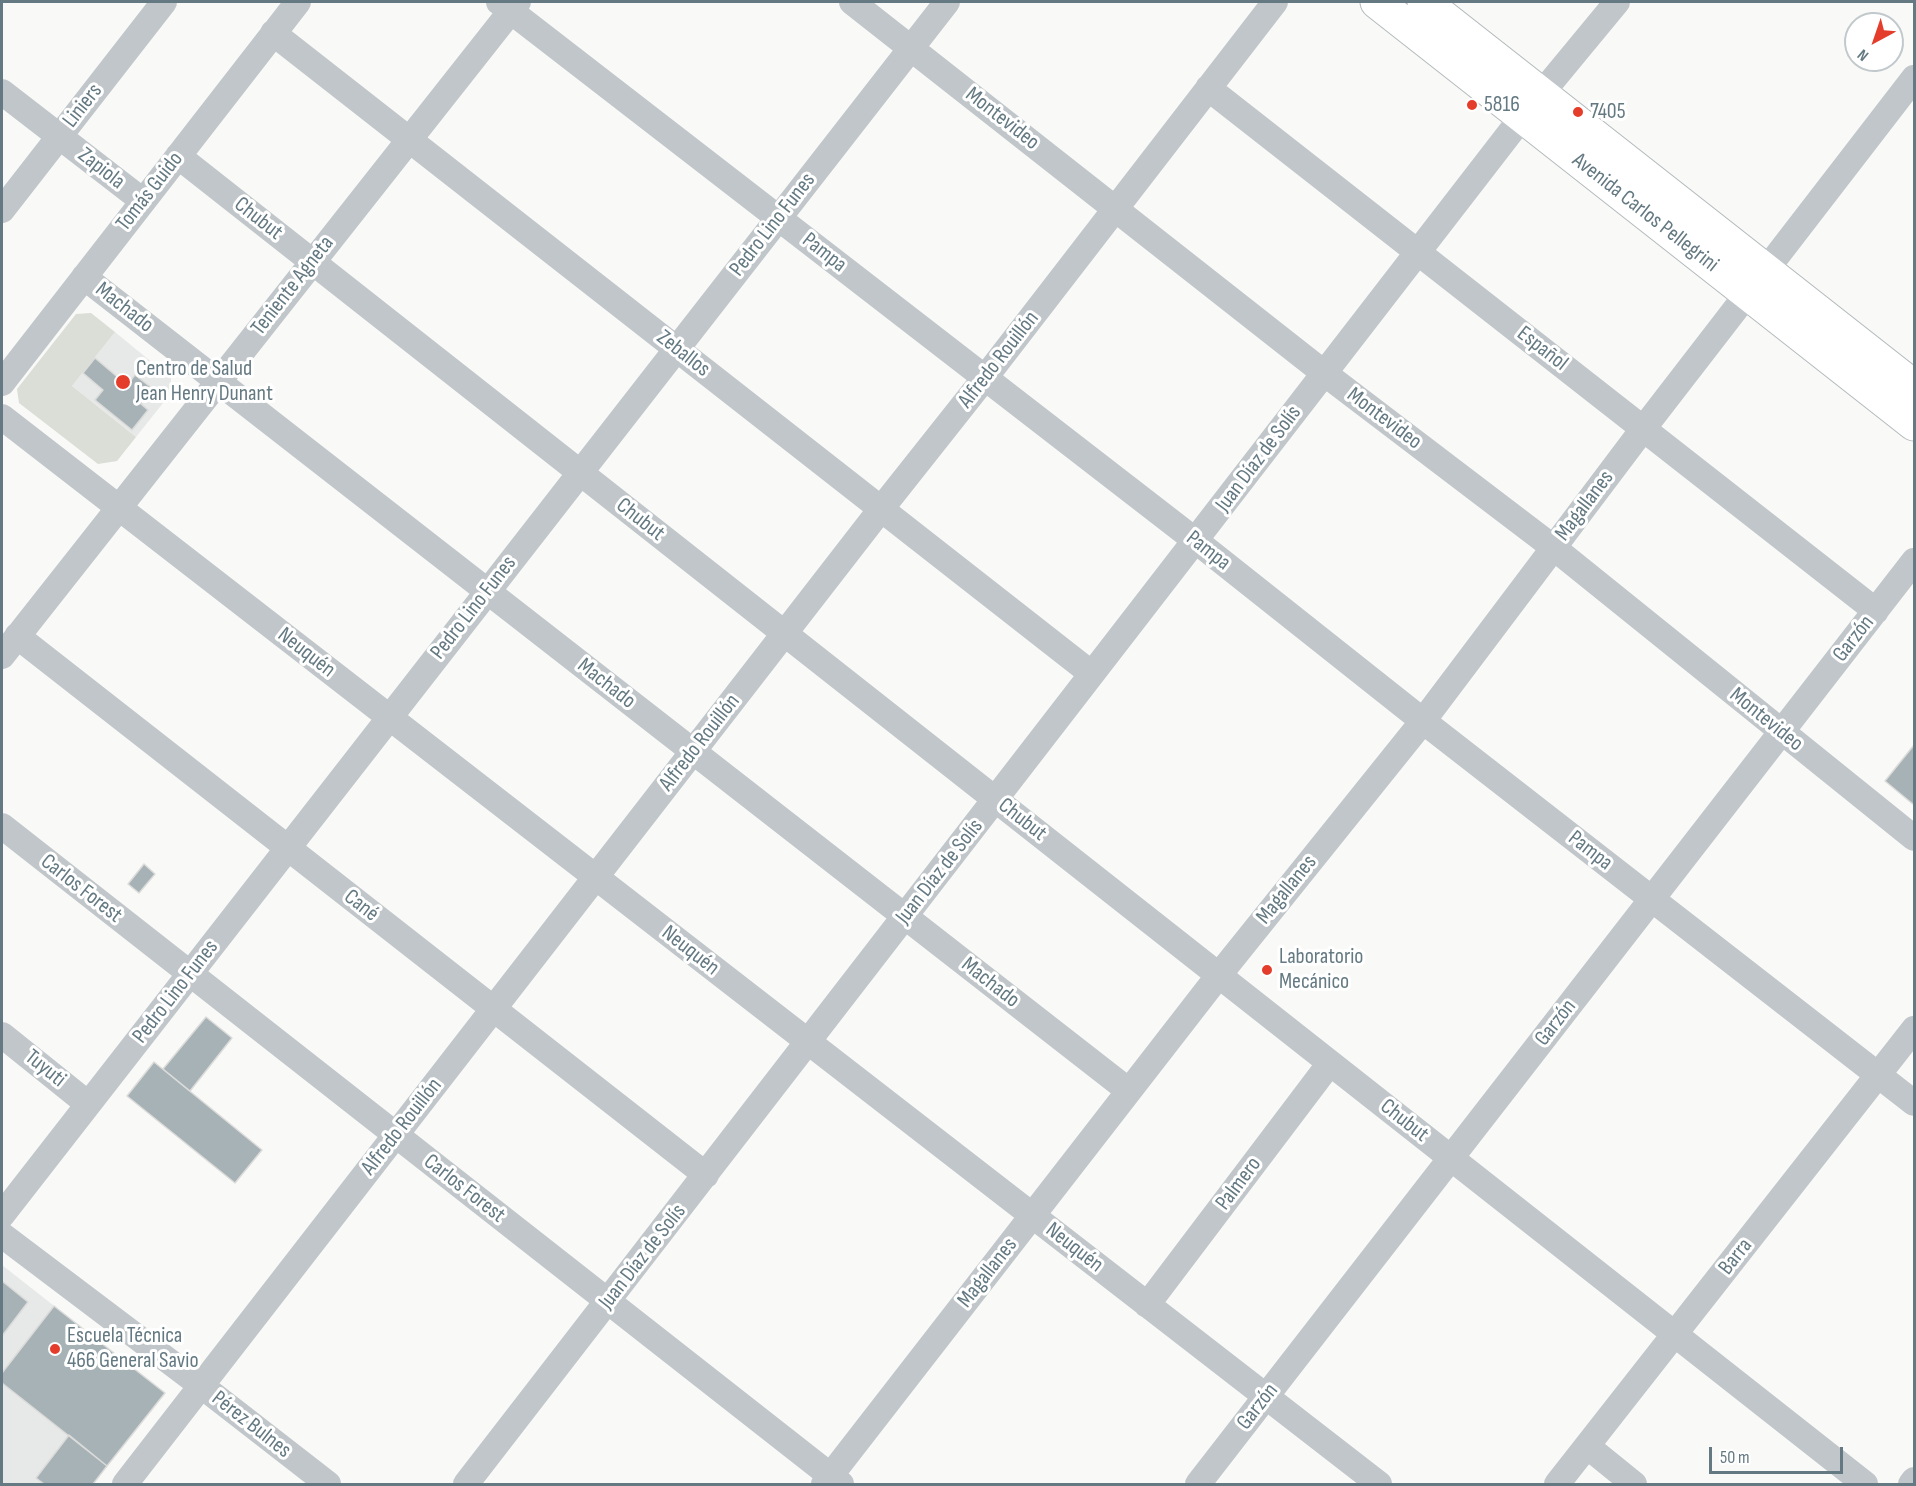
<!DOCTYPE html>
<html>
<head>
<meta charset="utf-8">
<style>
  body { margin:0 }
  #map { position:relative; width:1916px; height:1486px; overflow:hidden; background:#f9f9f7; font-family:"Sofia Sans Condensed",sans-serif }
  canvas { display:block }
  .frame { position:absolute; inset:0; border:3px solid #647982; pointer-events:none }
  .north { position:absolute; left:1844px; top:12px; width:60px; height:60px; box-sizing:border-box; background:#fff; border:2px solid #c1c9cd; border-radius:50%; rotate:220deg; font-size:16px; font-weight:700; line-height:24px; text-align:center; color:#647982 }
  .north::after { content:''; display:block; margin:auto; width:21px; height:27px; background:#e53d2b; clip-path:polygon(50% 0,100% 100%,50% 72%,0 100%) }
  .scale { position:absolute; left:1709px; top:1447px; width:134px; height:27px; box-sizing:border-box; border:3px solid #647982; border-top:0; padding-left:8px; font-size:18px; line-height:21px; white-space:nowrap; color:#647982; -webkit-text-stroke:4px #fff; paint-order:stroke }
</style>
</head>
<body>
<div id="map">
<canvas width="1916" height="1486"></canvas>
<div class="frame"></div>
<div class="north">N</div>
<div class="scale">50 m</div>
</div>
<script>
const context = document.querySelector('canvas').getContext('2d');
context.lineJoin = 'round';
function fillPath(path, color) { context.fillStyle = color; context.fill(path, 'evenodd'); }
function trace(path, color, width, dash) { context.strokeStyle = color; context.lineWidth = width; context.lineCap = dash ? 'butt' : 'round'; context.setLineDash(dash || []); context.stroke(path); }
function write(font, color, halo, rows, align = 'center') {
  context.font = font + ' "Sofia Sans Condensed",sans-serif'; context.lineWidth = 6; context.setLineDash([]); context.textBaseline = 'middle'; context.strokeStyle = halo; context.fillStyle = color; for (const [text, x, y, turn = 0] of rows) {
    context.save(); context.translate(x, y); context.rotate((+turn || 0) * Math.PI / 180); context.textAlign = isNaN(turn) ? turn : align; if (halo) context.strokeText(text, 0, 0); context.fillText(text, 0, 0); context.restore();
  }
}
fillPath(new Path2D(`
  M115,332L171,378V393L136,437L72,386Z
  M2,1265L165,1393L93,1484H2Z`), '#e7e9e8');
fillPath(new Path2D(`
  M91,313L115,332L72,386L136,437L117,461L98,464L19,403L17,389L76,314Z`), '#daded6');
const building = new Path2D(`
  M95,358L127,385L135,375L153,389L141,404L148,410L132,430L95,400L103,390L83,373Z
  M1914,745V805L1885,781Z
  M144,864L155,874L139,893L128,884Z
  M206,1017L232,1038L190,1091L163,1069Z
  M154,1062L262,1150L235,1183L127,1096Z
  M2,1281L28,1302L2,1336Z
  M54,1306L165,1393L107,1466L2,1383V1373Z
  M69,1435L107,1466L93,1484H44L36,1478Z`);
fillPath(building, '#a7b2b6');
trace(building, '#dbdbd9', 1.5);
const major = new Path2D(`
  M1377,2L1914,424
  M1424,2L1914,387`);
trace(major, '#b4babd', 35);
trace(new Path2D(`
  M499,2L1196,541L1423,721L1914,1103
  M852,2L1324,373L1554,548L1914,838
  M273,33L1092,674
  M1208,88L1876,611
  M2,92L143,201
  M1541,94L1617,2
  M178,156L1865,1484
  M2,210L164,2
  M1766,270L1914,78
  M84,277L1129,1091
  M2,383L298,2
  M2,417L1379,1484
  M17,636L706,1175
  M2,656L518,2
  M2,826L841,1484
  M2,1035L88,1104
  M2,1215L947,2
  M2,1235L202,1386L328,1484
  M1147,1305L1330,1063
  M1587,1446L1634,1484
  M125,1484L881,509L984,379L1275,2
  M466,1484L1523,116
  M824,1484L1219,975L1423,721L1643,429L1748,293
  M1198,1484L1914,561
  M1557,1484L1914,1029
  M1911,1484L1914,1480`), '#c0c6c9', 26);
trace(major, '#fff', 33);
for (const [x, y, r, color] of [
  [1472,105,6,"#e53d2b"],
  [1578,112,6,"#e53d2b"],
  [123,382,8,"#e53d2b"],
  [1267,970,6,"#e53d2b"],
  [55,1349,6,"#e53d2b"]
]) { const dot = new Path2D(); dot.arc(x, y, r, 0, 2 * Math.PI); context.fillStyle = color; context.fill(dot); trace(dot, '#fff', 2); }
write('22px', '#647982', '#fff', [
  ["5816",1484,105],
  ["7405",1590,112],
  ["Centro de Salud",136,369],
  ["Jean Henry Dunant",136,394],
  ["Laboratorio",1279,957],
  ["Mecánico",1279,982],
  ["Escuela Técnica",67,1336],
  ["466 General Savio",67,1361]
], 'left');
write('22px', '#647982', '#fff', [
  ["Liniers",83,106,-52],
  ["Montevideo",1002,119,38],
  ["Zapiola",101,169,38],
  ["Tomás Guido",150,192,-52],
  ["Avenida Carlos Pellegrini",1645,213,38],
  ["Chubut",258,219,38],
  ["Pedro Lino Funes",773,225,-52],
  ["Pampa",824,253,38],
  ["Teniente Agneta",293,286,-52],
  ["Machado",124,308,38],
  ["Español",1542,349,38],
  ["Zeballos",683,354,38],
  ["Alfredo Rouillón",999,360,-52],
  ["Montevideo",1384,419,37],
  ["Juan Díaz de Solís",1259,459,-53],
  ["Magallanes",1585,506,-53],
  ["Chubut",640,520,38],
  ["Pampa",1208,551,38],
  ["Pedro Lino Funes",474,608,-52],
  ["Garzón",1854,639,-52],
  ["Neuquén",306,653,38],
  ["Machado",606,684,38],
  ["Montevideo",1766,720,39],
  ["Alfredo Rouillón",700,743,-52],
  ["Chubut",1022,820,38],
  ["Pampa",1590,851,38],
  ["Juan Díaz de Solís",940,872,-52],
  ["Carlos Forest",81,889,38],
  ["Magallanes",1287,890,-51],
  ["Cané",361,906,38],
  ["Neuquén",690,951,38],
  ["Machado",990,983,38],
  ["Pedro Lino Funes",176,992,-52],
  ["Garzón",1556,1023,-52],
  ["Tuyuti",45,1069,39],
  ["Chubut",1404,1121,38],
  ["Alfredo Rouillón",402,1127,-52],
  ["Palmero",1239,1184,-53],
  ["Carlos Forest",464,1189,38],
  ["Neuquén",1074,1248,38],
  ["Juan Díaz de Solís",643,1257,-52],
  ["Barra",1736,1257,-52],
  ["Magallanes",988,1273,-52],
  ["Garzón",1258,1407,-52],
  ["Pérez Bulnes",251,1425,38]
]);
</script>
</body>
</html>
